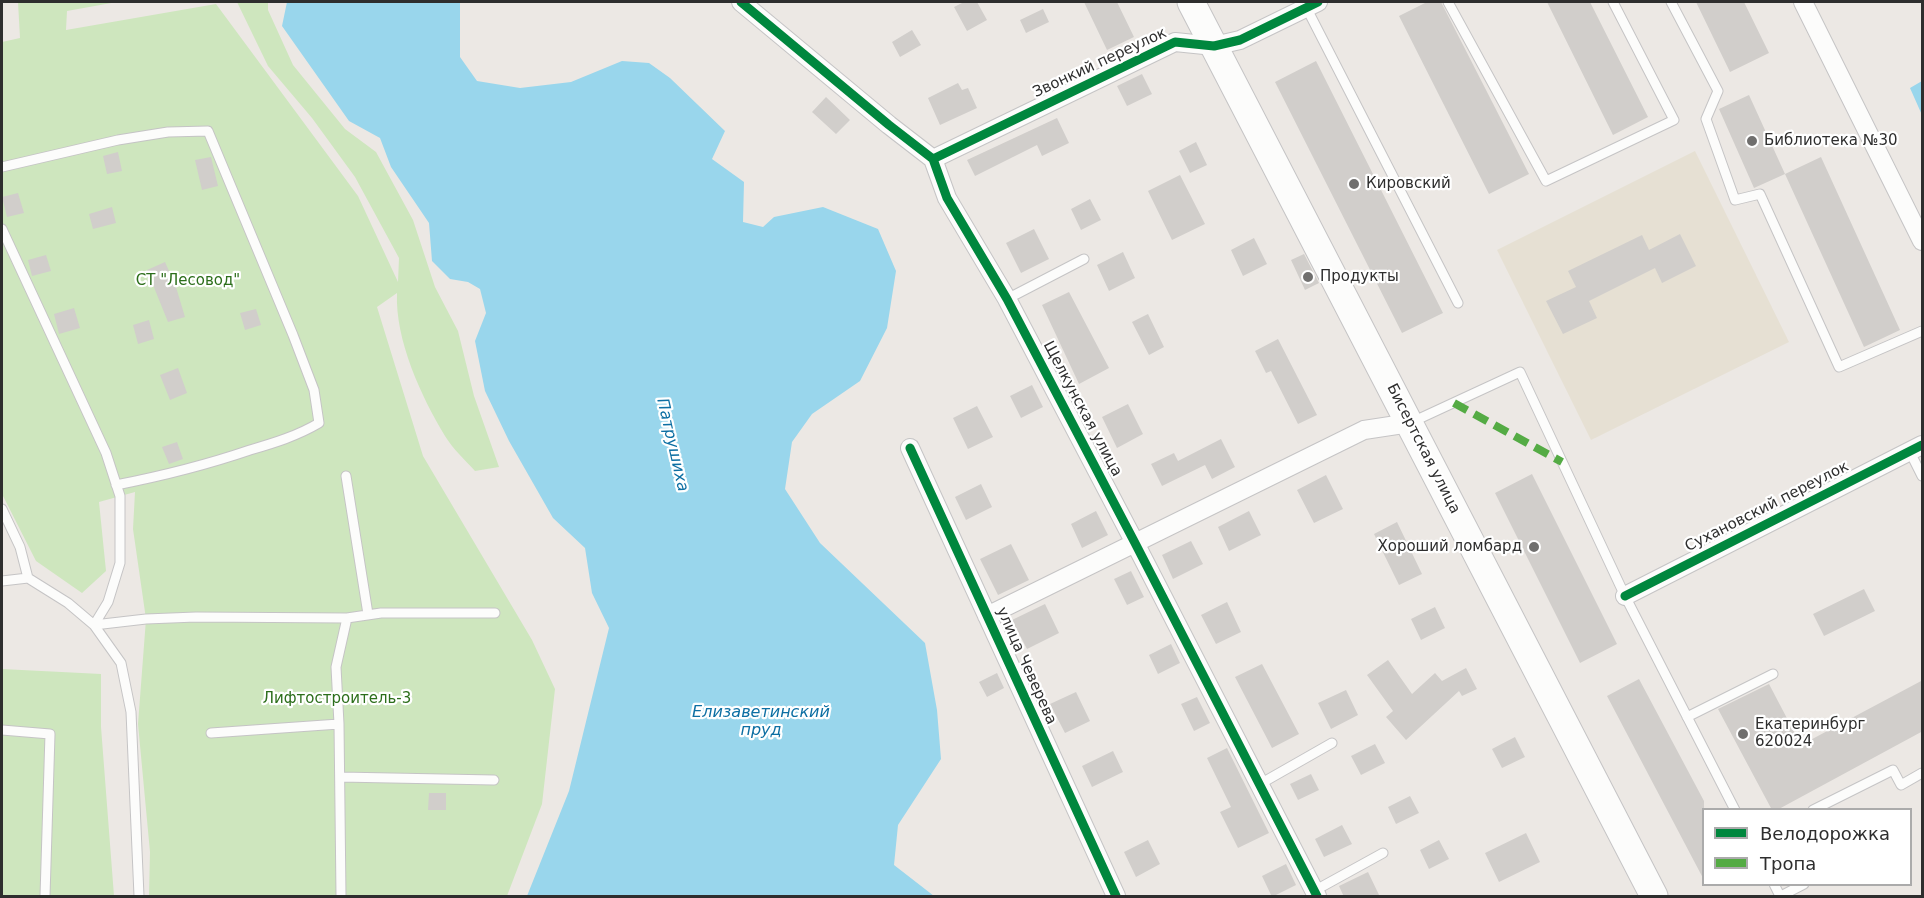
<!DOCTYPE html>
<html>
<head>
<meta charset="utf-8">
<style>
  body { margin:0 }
  #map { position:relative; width:1924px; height:898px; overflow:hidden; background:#ece8e4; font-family:"DejaVu Sans",sans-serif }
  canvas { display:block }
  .frame { position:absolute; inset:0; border:3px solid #2e2e2e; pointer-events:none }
  .legend { position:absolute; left:1702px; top:808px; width:210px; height:78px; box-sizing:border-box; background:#fff; border:2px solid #ababab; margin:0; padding:8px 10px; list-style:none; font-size:18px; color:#2e2e2e }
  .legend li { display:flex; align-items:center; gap:12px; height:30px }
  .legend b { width:30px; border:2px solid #ababab }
</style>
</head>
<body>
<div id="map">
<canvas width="1924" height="898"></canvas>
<div class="frame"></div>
<ul class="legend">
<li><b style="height:8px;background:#00873e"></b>Велодорожка</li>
<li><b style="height:8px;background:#54ab44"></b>Тропа</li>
</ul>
</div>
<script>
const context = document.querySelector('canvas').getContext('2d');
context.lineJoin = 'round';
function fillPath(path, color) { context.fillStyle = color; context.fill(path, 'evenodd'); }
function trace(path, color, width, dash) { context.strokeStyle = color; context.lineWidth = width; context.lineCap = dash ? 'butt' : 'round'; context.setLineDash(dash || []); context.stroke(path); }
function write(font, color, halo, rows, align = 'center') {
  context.font = font + ' "DejaVu Sans",sans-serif'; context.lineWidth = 4.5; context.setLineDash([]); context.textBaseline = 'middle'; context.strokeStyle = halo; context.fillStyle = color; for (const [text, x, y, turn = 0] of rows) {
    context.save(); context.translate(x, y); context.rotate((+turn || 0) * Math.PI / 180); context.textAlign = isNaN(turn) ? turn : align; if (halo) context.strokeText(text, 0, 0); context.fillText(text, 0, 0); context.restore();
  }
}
fillPath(new Path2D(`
  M1695,151L1789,342L1591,440L1497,250Z`), '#e6e0d3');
fillPath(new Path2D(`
  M18,2H117L67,11L66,30L216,4L358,196L398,282L399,258L355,177L312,118L268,66L237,2H268V10L293,65L345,129L376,152L413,220L435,287L458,331L474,396L499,467L475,471C465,460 453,449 445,436C421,396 395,340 397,293L377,307L423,456L532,640L555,689L542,804L507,896H149L150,852L138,724L146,619L133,529L135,492L99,502L106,571L82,593L36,561L2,494V42L20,38Z
  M2,669L101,674V727L114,896H2Z`), '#cee6be');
fillPath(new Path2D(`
  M287,2H460V57L477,81L520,88L571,82L622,61L649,63L670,78L725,131L712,159L744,182L743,222L763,227L774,217L823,207L878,229L896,271L887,328L860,381L812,414L792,442L785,489L820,543L925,643L937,710L941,759L898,825L894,865L934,896H527L569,791L609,628L592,593L585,548L553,518L509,441L485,391L475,341L486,313L480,289L468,282L450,279L432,261L429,223L391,167L380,138L349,121L282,26Z
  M1922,81V115L1910,88Z`), '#99d6ec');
fillPath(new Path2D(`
  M964,2H977L987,20L967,31L954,7Z
  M1084,2H1117L1134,37L1107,50Z
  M1427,2H1441L1529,174L1489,194L1399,16Z
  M1547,2H1590L1648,117L1613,135Z
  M1696,2H1744L1769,53L1730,72Z
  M1043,9L1049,22L1026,33L1020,20Z
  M912,30L921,45L900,57L892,42Z
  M1316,61L1443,313L1402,333L1275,82Z
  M1142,74L1152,94L1127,106L1117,86Z
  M958,83L962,90L968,88L977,108L940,125L928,98Z
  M1749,95L1785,174L1754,188L1719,109Z
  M826,97L850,120L836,134L812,112Z
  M1057,118L1069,143L1042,156L1037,145L975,176L967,160Z
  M1196,142L1207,165L1190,173L1179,151Z
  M118,152L122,171L107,174L103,156Z
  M211,157L218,186L202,190L195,160Z
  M1821,157L1900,330L1864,347L1785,174Z
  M1180,175L1205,224L1172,240L1148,191Z
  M18,193L24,213L7,217L2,197Z
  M1090,199L1101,220L1081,230L1071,209Z
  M112,207L116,223L93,229L89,214Z
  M1034,229L1049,259L1021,273L1006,243Z
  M1680,234L1696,266L1662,283L1655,268L1589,301L1597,318L1563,334L1546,301L1576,287L1568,271L1642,235L1649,250Z
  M1254,238L1267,264L1243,276L1231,250Z
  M1123,252L1135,278L1109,291L1097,265Z
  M1304,254L1319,283L1305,290L1291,260Z
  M46,255L51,271L32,276L28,260Z
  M165,262L176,287L185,317L168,322L147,270Z
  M1069,292L1109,368L1079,384L1042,305Z
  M74,308L80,328L59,334L54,314Z
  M256,309L261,325L245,330L240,313Z
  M1148,314L1164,347L1149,355L1132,322Z
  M149,320L154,339L138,344L133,325Z
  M1278,339L1317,415L1298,424L1271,371L1266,373L1255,351Z
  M178,368L187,393L170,400L160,375Z
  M1032,385L1043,407L1021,418L1010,396Z
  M1128,404L1143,434L1117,448L1102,417Z
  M977,406L993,437L968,449L953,418Z
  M1221,439L1235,467L1212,479L1205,465L1162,486L1151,464L1174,453L1178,461Z
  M177,442L183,459L169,464L162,447Z
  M1532,474L1617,644L1580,663L1495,493Z
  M1326,475L1343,509L1314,523L1297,490Z
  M981,484L992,507L966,520L955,497Z
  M1096,511L1108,535L1082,548L1071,524Z
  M1249,511L1261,535L1229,551L1218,527Z
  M1397,522L1422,574L1399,585L1374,534Z
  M1191,541L1203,564L1173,579L1162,555Z
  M1011,544L1029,580L998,595L980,559Z
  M1131,571L1144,597L1127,605L1114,579Z
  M1864,589L1875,611L1824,636L1813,614Z
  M1227,602L1241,632L1216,644L1201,615Z
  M1045,604L1059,633L1027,649L1012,620Z
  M1435,607L1445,628L1421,640L1411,619Z
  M1171,644L1180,663L1158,674L1149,655Z
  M1388,660L1412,694L1435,673L1442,681L1466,668L1477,689L1462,696L1459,691L1406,740L1386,717L1393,711L1367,675Z
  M1262,664L1299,734L1272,748L1235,677Z
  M997,673L1004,688L987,697L979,682Z
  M1639,679L1704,801V880L1607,696Z
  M1923,680V731L1777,810H1772L1718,709L1769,684L1801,745Z
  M1346,690L1358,715L1331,729L1318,703Z
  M1076,692L1090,721L1065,733L1050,704Z
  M1197,697L1210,723L1194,731L1181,704Z
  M1515,737L1525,757L1502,768L1492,749Z
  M1375,744L1385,763L1361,775L1351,756Z
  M1227,748L1269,833L1238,848L1220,812L1231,807L1207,758Z
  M1113,751L1123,772L1092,787L1082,766Z
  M1311,774L1319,790L1298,800L1290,784Z
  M429,793H446V810H428Z
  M1410,796L1419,813L1396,824L1388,807Z
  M1342,825L1352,844L1324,857L1315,839Z
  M1526,833L1540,862L1499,882L1485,853Z
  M1148,840L1160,864L1136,877L1124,852Z
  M1439,840L1449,859L1429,869L1420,850Z
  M1286,864L1296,885L1272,897L1262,876Z
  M1368,872L1380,897H1344L1339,886Z`), '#d1cecb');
const service = new Path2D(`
  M1448,2L1546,181L1674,120L1613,2
  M1671,2L1718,91L1706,119L1735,200L1760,194L1839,367L1922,331
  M1306,7L1458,303
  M2,167L118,140L168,132L208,131L293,335L314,390L319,423C297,436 274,443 250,450C206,465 162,476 116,485
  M2,229L106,453L120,496V563L108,602L94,625
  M1007,299L1084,259
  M1412,422L1520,372L1625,596L1735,810
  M1910,452L1922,476
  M346,476L368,614
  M2,509L20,547L28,578
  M2,581L28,578L68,603L94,625L121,663L131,712L139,896
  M94,625L146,619L196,617L347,618L381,613H495
  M1687,717L1773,674
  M2,730L50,734L45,896
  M211,733L339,724
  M340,777L494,780
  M1260,784L1332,743
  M1813,810L1893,770L1901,785L1922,773
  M1774,884L1780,896
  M1314,891L1383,853
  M341,896L339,724L336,667L347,618
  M1781,896L1804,884`);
const minor = new Path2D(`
  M741,2L889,125L933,159L947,198L1007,299L1135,543L1317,896
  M1803,2L1922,241
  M933,159L1175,42L1214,46L1240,40L1318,2
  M910,448L1116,896
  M1625,596L1922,445
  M987,616L1364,430L1410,423`);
const secondary = new Path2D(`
  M1191,2L1654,896`);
trace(service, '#c5c4c5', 11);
trace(minor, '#c5c4c5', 20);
trace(secondary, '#c5c4c5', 29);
trace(service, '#fcfcfb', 9);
trace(minor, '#fcfcfb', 18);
trace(secondary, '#fcfcfb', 27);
trace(new Path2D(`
  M1454,403L1562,462`), '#54ab44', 8, [15, 8]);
trace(new Path2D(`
  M741,2L889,125L933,159L947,198L1007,299L1135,543L1317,896
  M933,159L1175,42L1214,46L1240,40L1318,2
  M910,448L1116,896
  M1625,596L1922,445`), '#00873e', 9);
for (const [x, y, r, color] of [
  [1752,141,6,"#706f6e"],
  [1354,184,6,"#706f6e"],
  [1308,277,6,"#706f6e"],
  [1534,547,6,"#706f6e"],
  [1743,734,6,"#706f6e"]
]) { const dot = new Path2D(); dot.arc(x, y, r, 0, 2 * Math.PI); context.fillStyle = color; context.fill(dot); trace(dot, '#fff', 2); }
write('15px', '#2e2e2e', '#fff', [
  ["Звонкий переулок",1100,63,-25],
  ["Щелкунская улица",1082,409,62],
  ["Бисертская улица",1423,449,63],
  ["Сухановский переулок",1767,507,-27],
  ["улица Чеверева",1026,666,66]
]);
write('15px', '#2e2e2e', '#fff', [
  ["Библиотека №30",1764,141],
  ["Кировский",1366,184],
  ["Продукты",1320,277],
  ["Хороший ломбард",1522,547,"right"],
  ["Екатеринбург",1755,725],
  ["620024",1755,742]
], 'left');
write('15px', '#2c6e1b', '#fff', [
  ["СТ \"Лесовод\"",188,281],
  ["Лифтостроитель-3",337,699]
]);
write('italic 16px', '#0d6fa3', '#fff', [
  ["Патрушиха",672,445,77],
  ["Елизаветинский",761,713],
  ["пруд",761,731]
]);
</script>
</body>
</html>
